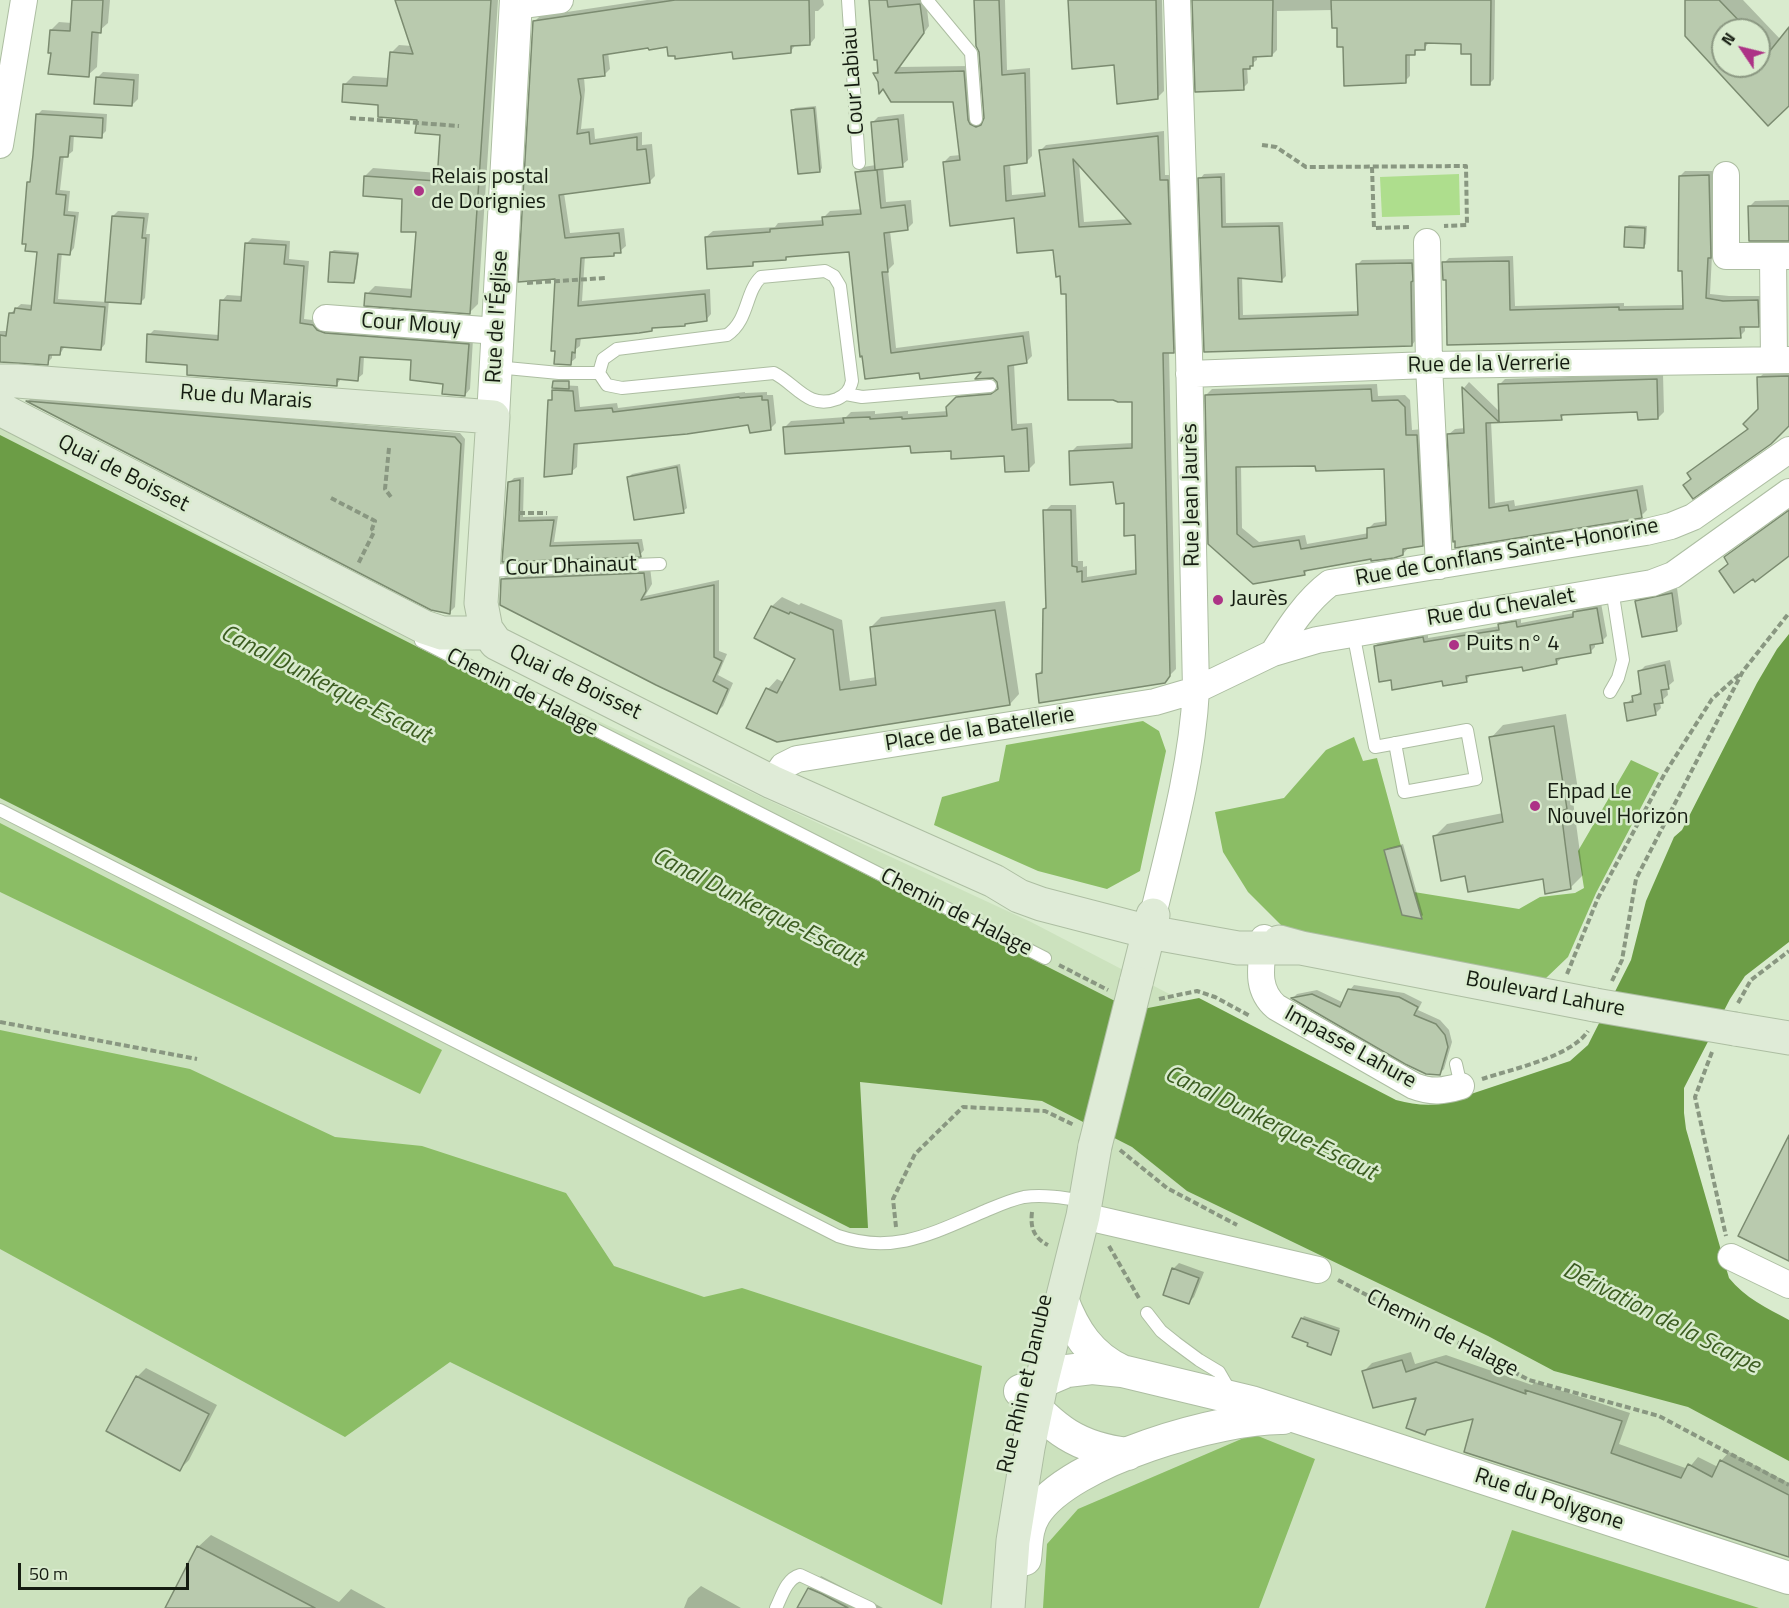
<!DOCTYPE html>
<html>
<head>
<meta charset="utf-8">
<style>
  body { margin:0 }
  #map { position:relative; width:1789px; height:1608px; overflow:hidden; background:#d9ebce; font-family:"Titillium Web",sans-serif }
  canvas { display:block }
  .north { position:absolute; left:1711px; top:18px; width:60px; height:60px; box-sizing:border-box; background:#d9ebce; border:2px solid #8b9882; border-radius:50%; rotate:305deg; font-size:16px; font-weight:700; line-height:24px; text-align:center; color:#151c11 }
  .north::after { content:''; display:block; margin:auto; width:21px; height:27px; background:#ad3386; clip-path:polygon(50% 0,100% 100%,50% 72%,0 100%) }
  .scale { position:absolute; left:18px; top:1563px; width:171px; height:27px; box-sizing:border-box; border:3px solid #151c11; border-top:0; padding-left:8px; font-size:18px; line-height:21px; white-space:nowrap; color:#151c11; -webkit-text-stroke:4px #d9ebce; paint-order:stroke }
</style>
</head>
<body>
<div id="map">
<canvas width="1789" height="1608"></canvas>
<div class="north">N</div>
<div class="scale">50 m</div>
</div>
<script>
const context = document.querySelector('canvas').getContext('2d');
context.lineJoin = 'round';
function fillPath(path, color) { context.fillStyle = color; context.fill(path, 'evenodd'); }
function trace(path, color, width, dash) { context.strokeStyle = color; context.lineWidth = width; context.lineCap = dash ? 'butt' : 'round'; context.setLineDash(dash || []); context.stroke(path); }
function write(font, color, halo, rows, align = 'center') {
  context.font = font + ' "Titillium Web",sans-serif'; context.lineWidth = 5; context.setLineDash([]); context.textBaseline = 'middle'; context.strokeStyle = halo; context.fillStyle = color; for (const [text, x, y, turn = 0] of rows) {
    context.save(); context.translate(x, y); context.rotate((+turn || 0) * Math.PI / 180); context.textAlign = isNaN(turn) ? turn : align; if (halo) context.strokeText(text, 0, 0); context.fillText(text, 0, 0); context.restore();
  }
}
fillPath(new Path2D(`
  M0,426L219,545L1031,922L1640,1239L1789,1323V1608H0Z`), '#cce2be');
fillPath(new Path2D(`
  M1459,174L1460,215L1382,217L1380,177Z`), '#aede8d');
fillPath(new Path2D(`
  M1143,721L1159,731L1166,751L1140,871L1107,889L1038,871L934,825L942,797L999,781L1006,745Z
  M1354,737L1363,761L1377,758L1401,846L1384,850L1402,915L1421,918L1414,892L1519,909L1540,897L1575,893L1584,888L1578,851L1631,760L1659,773L1596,893L1568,957L1545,979L1287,931L1248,892L1223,852L1215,812L1284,798L1326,750Z
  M0,823L442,1050L420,1094L0,892Z
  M0,1030L190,1069L335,1137L422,1146L566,1193L614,1266L704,1297L742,1288L982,1366L942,1605L450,1362L345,1437L0,1249Z
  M1253,1434L1315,1459L1259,1608H1043L1047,1544L1078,1509Z
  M1512,1530L1759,1608H1485Z`), '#8bbd65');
fillPath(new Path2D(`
  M0,435L1113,1000L1148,1008L1199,998L1396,1100C1412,1104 1424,1106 1441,1104L1570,1061L1588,1045L1631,960L1646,901L1674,837L1682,830L1757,683L1777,649L1789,634V942L1745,976L1730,999L1684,1088V1113L1686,1129L1729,1278C1745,1298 1767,1308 1789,1320V1461L1688,1407L1554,1371L1488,1336L1187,1191L1132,1147L1042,1101L860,1082L868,1228H850L0,798Z`), '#6c9d46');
fillPath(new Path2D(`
  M74,0H110L108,23L99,31L97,67L88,75L52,52L51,30L59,22L72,23Z
  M397,0H498L478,304L470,312L367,294L375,286L413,289L417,231L404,198L365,176L373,168L439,173L442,134L418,118L380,104L345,84L353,76L389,78L391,53L399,45L412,46Z
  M647,0H823L824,5L818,11H815V38L810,44H796L791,51L650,46L608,52L610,69L604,75L584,77L585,90L581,129L594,128L595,139L642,132V145L652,144L655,176L650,181L564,193L570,233L624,228L626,246L620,251L614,254L585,256L582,301L710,289L711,314L706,320L655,326L651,330L581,337L580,346L576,349V358L570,363L557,277L534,22L540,16Z
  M871,0H926L929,26L899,67L970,66L979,121H985L976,0H1005L1007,70L1030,68L1032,156L1026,162L1010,163L1012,195L1046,192L1040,151L1046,145L1164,131L1165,175H1174L1179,345L1173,351H1169L1176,669L1164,681L1038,674L1044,668L1048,607L1045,511L1051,505H1076L1078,561H1083V567L1087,566V577L1138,569L1136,533L1125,501L1115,480L1071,452L1077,446L1133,443V400L1068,292L1055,248L944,162L950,156L961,155L954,100L875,73L879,69ZM1079,164L1129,219L1084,222Z
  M1069,0H1162L1164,91L1157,98L1115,63Z
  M1193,0H1495L1494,79L1489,84L1473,52L1462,43L1429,42L1425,48L1410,53V76L1405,81L1345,45L1333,10L1277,11V50L1272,55H1257V60L1247,67L1248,83L1243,88Z
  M1687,0H1743L1781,40L1789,30V105L1768,124L1686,35ZM1723,30H1759V66H1723Z
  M103,72L139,74L138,99L132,105L97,78Z
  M816,106L822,168L820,171L792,111L795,108Z
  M42,110L107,114L106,131L101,136L74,134L73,151L68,155H64L60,190L70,191L68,211L79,212L74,248L70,253L62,252L58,299L107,302L113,216L118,211L149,213L146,234H150L145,298L140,303L109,300L105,344L101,349L65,346L60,354L52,353V358L47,363L0,361V331H8L10,314L21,304L33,305L38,250L28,183L32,180L37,115Z
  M904,114L908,160L902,165L883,167L886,202L911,200L913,223L907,229L890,231L894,264L888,270L896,348L1029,331L1032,356L1026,362L1014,363L1017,424L1032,423L1035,463L1028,470L1006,454L785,427L791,421L846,417L851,412L875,411V414L908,411V414L948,411V407L964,392L999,389L998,381L985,370L921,371L866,377L850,250L788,255L785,258L756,260L752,264L706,237L713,231L775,227L778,223L824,220V217L830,211L862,209L857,173L863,167L876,165L872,123L878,117Z
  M1685,171H1714L1716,252L1712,255L1710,294L1729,296H1763V321L1758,325L1745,326V331L1740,336L1448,343L1447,279L1444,263L1449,258L1513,256L1515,306L1624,303V306L1684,305L1680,176Z
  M1225,173L1226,223L1283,222L1286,276L1281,281L1242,276L1243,315L1360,311L1357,265L1362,260L1416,259V275L1415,277L1416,340L1412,345L1205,350L1200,179L1204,174Z
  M1789,200V240L1749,207L1755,201Z
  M1629,225L1647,226L1646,244L1643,247L1626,227Z
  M252,238L290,241L289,259L309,261L304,319L473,339L470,389L465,395L445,383L413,359L364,356L363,374L357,379L342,378L336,385L189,363L149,335L154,330L219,335L222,301L227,295L242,296L246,244Z
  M334,250L359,252L356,279L353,282L331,252Z
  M1789,370V424L1693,478L1696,467L1749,428L1759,410V378L1766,371Z
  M1663,374L1664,412L1658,418L1639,410L1566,413L1561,418L1491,421L1495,503L1514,500L1515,506L1643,485L1647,510L1641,516L1457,546L1449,434L1455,429L1465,428L1464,388L1469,382L1500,412L1499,385L1505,379Z
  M1377,384L1378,396L1405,395L1410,400L1412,430L1423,429L1428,538L1422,544L1409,547L1403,554L1394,556L1309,569L1304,574L1209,543L1206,395L1212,389ZM1316,464L1386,468L1388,521L1374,523L1368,529L1369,533L1307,544L1305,535L1259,542L1242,528L1241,465Z
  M559,385L578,386L580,407L617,403L618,408L745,392V393L767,392V395H773L776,423L770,429L750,423L578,442L577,467L571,472L550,401L553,397L554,390Z
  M32,397L460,433L465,439L455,607L450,612L432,608L28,401Z
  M680,464L687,508L683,511L629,477L632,474Z
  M524,477L523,517L558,516L554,542L642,539L644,550L640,555L504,560L509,483L514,478Z
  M650,567L652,584L645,596L719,580V651L727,654L718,675L733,683L723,706L717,712L503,579L509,573Z
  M1677,588L1682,624L1676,629L1636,602L1642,596Z
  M782,597L799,605L801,603L842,620L850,681L877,677L871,627L881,617L1005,601L1019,694L1010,704L777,741L768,689L777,679L785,683L797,658L756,637L772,606Z
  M1601,603L1607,636L1602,641L1595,643V647L1590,652L1562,658L1556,663L1523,665L1471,674L1466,681L1392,678L1375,646L1381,641L1428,633V638L1500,626L1505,620L1521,617V623L1574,613L1579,607Z
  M1670,660L1674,681L1667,687L1668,695L1660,702L1661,708L1655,714L1626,704L1642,690L1639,672L1645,666Z
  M1566,714L1579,796L1573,801L1583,875L1571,887L1544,878L1466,874L1435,836L1447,824L1503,813L1491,738L1503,725Z
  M1403,844L1423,915L1421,917L1385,850L1388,848Z
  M1354,985L1404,993L1422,1002L1418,1010L1440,1020L1449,1030L1452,1042L1444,1069L1439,1074L1293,998L1297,994L1317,990L1344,1003L1350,990Z
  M1179,1263L1204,1272L1194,1297L1189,1302L1173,1269Z
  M1304,1316L1340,1328L1331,1353L1302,1319Z
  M1411,1352L1415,1364L1446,1355L1532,1385L1535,1382L1630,1413L1619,1444L1688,1469L1698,1457L1718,1467L1721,1461L1729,1452L1789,1483V1555L1476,1417L1431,1427L1425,1434L1418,1396L1363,1372L1372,1363Z
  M146,1368L217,1405L189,1460L180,1469L137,1377Z
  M211,1535L339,1602L351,1589L386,1608H166L198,1547Z
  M821,1576L883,1608H798L809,1589Z
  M701,1586L741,1608H684L688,1598Z`), '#0003');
const building = new Path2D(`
  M72,0H103L101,33L92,32L89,77L48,74L51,53H48L50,30L70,31Z
  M395,0H491L470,314L364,306L365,293L411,297L416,232H401L402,199L363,196L364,176L437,181L440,135L415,133L417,120L378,117V105L342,102L343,84L387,86L390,52L413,54Z
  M675,0H809L810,45L791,46V53L733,59L732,52L675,59V56H668L667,47L649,50L648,48L603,55L605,76L578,79L581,97L577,134L589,132L590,144L637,137V150L646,149L650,183L559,195L565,238L619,233L621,253H614V256L581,258L578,306L705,294L707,321L685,324V326L652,328V331L639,333L576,339L575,353L572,352L571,365L554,364L555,351H551L555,279L518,282L533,21Z
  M869,0H887L888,7L920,4L924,33L895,73L964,71L968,120L970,124L976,127L981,125L984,118L979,52L976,46L974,0H999L1002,75L1025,73L1027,163L1004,166L1006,201L1045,196L1039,150L1158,136L1160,180H1168L1174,353H1163L1170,676L1165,683L1039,703L1036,674L1042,673L1043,609L1046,608L1043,510H1071L1072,566L1077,567V572L1082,571V582L1136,574L1135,535L1124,536V503L1116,504L1113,482L1070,485L1069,451L1132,448V402H1118L1113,400H1068L1066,294H1061L1060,276L1056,277L1053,250L1017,253L1014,218L950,226L943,162L960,160L953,102H891L883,89L879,94L878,82L873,73H878L877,60H874ZM1073,159L1131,224L1079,227Z
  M1068,0H1156L1158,99L1117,104L1114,65L1072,69Z
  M1192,0H1273L1272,56L1253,57V66H1250V69H1243L1244,90L1195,92Z
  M1331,0H1491L1490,85H1471V54H1461V44L1425,43V50H1415V55H1406V83L1344,86L1343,47H1337V28H1332Z
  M1685,0H1719L1748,30H1723V66H1759V41L1769,52L1789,27V106L1768,126L1685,36Z
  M96,77L134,80L132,106L94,104Z
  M814,108L820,172L798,174L791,110Z
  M36,114L103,118L102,138L70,136L68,157H60L56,194L66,195L64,215L75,216L70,255L58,254L54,303L105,307L101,350L61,347L60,355H49L48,365L0,362V335L6,336L9,313H14L15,308L31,310L37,252L25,251L26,244H22L27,182H30L33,155Z
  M898,119L903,167L875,170L871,122Z
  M877,170L881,208L905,205L908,230L884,233L888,272H882L891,353L1023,336L1027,363L1008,366L1012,430L1027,428L1029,471L1005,472L1004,456L951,459V451L911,453L910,446L785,454L783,427L844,423L843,418L870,417V419L902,417V419L947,416L946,407L956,397L991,394L998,389L997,382L993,378L975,379L981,372L920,379L919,373L865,379L862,356L860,357L849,252L786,257V260L753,262V266L707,269L705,237L770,232V229L823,225L822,217L861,214L855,172Z
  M1709,175L1711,258H1708L1706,298L1723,301L1758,300L1759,327H1740L1741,338L1447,345L1446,280H1443L1442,262L1509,261L1510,310L1619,307V310L1683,309L1682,271H1678L1679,176Z
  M1221,177L1222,227L1279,226L1282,282L1238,278L1239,319L1358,315L1356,264L1412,263L1413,281L1411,282L1412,346L1204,352L1198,178Z
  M1748,206H1789V241H1749Z
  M112,216L144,218L142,238H146L141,304L105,302Z
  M1625,227L1645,228L1644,248L1624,247Z
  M245,243L286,245L284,264L304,266L300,323L313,325L317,330L325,333L469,344L465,396L442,394L443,384L410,380L411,360L360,357L358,381L337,379V386L187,375V365L146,362L147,334L218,340L220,300L241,301Z
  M330,252L358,254L354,283L328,282Z
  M1789,376V426L1771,444L1693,499L1683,485L1691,479L1687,473L1748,429L1743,424L1758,409L1757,377Z
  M1657,379L1658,419L1638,420L1637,412L1561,415L1562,420L1486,423L1489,508L1508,505L1509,511L1637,490L1642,518L1455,548V541L1453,542L1447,434L1464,433L1462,387L1499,422L1498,384Z
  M553,381H569V389L552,388Z
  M1371,389L1372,401L1398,400L1405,407L1406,435H1417L1423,546L1403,549V555L1394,558L1371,561V559L1304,571L1305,575L1253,584L1208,544L1205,395ZM1315,466L1316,471L1384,469L1386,525L1367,528V538L1301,549L1299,540L1253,547L1237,534L1236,467Z
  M552,390L573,391L575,411L612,408L613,412L739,397L740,398L762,396V400H768L771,430L750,433L748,425L687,434L574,444L572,474L544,477L548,400H552Z
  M26,401L455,437L461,444L450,614L431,610Z
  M677,467L684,513L634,520L627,477Z
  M520,480L519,521L554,520L550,546L638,543L641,557L502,562L508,482Z
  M1789,510V556L1755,582L1753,579L1734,593L1719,571L1728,564L1724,557Z
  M644,573L646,591L641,600L714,585V657L722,661L713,681L728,689L717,714L656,685L500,605L501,579Z
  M1672,593L1677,631L1642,637L1635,601Z
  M771,606L789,614L790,612L833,630L840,690L876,685L870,627L995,610L1010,705L777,742L746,728L766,688L777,693L795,659L754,638Z
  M1597,608L1603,643L1590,645L1591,653L1556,659L1557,664L1523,671L1522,667L1466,676L1467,682L1443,686L1442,681L1392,690L1391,680L1379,682L1374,646L1423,637L1424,642L1460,636L1499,630L1498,624L1516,621L1517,627L1573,617V612Z
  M1665,665L1669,689L1661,690L1663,703L1654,704L1656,715L1627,721L1624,703L1633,702L1632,696L1641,694L1638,671Z
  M1554,726L1567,809L1561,811L1571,889L1545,894L1543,879L1468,892L1465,876L1441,881L1433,836L1503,822L1489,737Z
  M1401,846L1414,892L1422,919L1402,915L1384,850Z
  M1348,989L1399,997L1418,1007L1414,1015L1436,1024L1445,1035L1448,1047L1440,1075L1426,1074L1405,1064L1291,998L1312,994L1340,1007Z
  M1789,1135V1261L1738,1236Z
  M1172,1268L1199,1278L1189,1304L1163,1295Z
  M1301,1318L1339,1331L1331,1355L1307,1346L1308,1343L1292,1337Z
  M1402,1360L1406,1372L1436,1362L1526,1394L1525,1390L1622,1421L1611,1453L1681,1478L1688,1464L1712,1477L1720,1460L1789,1495V1557L1464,1452L1473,1419L1427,1430L1425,1435L1406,1428L1416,1398L1373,1408L1362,1371Z
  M136,1376L209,1414L180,1471L106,1431Z
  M197,1546L315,1608H165Z
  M808,1588L822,1594L848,1608H797Z`);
fillPath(building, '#b9caae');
trace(building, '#7b8b70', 1.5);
const service = new Path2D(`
  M848,0L859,163
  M927,0L971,53L976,119
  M825,271L834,276L840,286L852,381C850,390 846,395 837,399C808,410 796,384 774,373L622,388L607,385L599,373L603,359L617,349L727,335C749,320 745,292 761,277Z
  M496,367L559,373H599
  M846,394L862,397L990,386
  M484,571L660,564
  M1353,632L1375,747L1467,730L1476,779L1404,792L1395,743
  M421,641L1045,958
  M1610,692L1618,678L1623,660L1612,589
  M0,810L838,1236C894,1255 933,1233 985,1211C997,1206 1010,1200 1024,1197C1043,1194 1066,1198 1084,1201
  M1456,1064L1461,1086
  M1147,1313L1161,1331L1176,1343L1199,1360L1219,1372L1230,1391
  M776,1608C782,1596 786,1579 800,1575L870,1608`);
const minor = new Path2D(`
  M515,6L560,0
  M0,145L24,0
  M1726,175V256H1789
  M1427,242L1429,365L1439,566
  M1773,256L1774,360
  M326,318L497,331
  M1189,374L1429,365L1789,360
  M1273,653C1289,628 1306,601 1330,583L1646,532L1671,526L1693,517L1789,450
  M772,782L783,766L797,759L1155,702L1196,690L1273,653L1317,640L1652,583L1673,575L1789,492
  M1153,915C1171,841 1192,766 1196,690L1189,353L1177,0
  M1264,938C1262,963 1254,988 1276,1007L1414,1086C1432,1093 1444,1091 1461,1086
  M1083,1216L1318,1270
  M1731,1257L1789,1285`);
const tertiary = new Path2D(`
  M493,417L516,0
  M1062,1299C1074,1331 1090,1356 1122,1371
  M1128,1454C1077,1448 1053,1429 1020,1391L1067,1371L1092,1368L1122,1371L1251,1402L1789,1578
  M1025,1559C1027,1543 1026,1528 1035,1514C1069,1460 1222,1417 1283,1418`);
const secondary = new Path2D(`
  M0,381H17L493,417L481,603L486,629L496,643L772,782L994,881L1019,896L1041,904L1149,932L1238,948H1301
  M0,409L424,627L442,633H488
  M1279,942L1301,948L1595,1005
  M1136,983L1153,915
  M1735,1029L1789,1038
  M1008,1608L1013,1541L1028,1448L1042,1380L1083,1216L1095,1146`);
trace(service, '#adbea2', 14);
trace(minor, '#adbea2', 28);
trace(tertiary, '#adbea2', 34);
trace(secondary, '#adbea2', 35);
trace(new Path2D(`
  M350,118L459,126
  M1262,145L1276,147L1306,167L1466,166L1467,225L1444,226
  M1372,167L1374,228L1409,227
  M527,283L605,278
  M389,448L385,489L391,497
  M331,498L375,521L372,529L374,532L358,564
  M519,513H547
  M1059,965L1108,990
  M1567,974L1598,898L1665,773L1712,699L1741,673
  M1612,981L1622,960L1636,879L1743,671L1789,613
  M1159,999L1197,991L1215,997L1250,1016
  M1738,1003L1751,980L1789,951
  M0,1022L197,1059
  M1712,1052L1695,1097L1726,1236
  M1482,1079C1512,1069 1571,1057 1588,1031
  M1120,1150L1167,1188L1237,1225
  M1032,1212C1030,1228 1034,1238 1048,1245
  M896,1227L893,1199L915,1154L963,1107L1045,1111L1074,1125
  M1109,1246L1140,1300
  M1338,1280L1529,1380L1659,1416L1789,1485`), '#899781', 4, [6, 3]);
trace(service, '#fff', 12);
trace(minor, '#fff', 26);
trace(tertiary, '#fff', 32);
trace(secondary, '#dfebd7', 33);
const secondaryBridge = new Path2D(`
  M1595,1005L1735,1029
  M1095,1146L1136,983`);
trace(secondaryBridge, '#adbea2', 35, []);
trace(secondaryBridge, '#dfebd7', 33);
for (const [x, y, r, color] of [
  [419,191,6,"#ad3386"],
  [1218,600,6,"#ad3386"],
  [1454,645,6,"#ad3386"],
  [1535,806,6,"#ad3386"]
]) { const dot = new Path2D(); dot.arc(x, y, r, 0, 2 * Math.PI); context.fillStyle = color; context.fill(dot); trace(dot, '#d9ebce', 2); }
write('22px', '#151c11', '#d9ebce', [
  ["Cour Labiau",854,81,-94],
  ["Rue de l'Église",498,317,-87],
  ["Cour Mouy",411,325,4],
  ["Rue de la Verrerie",1489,365,-1],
  ["Rue du Marais",246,398,4],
  ["Quai de Boisset",123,474,27],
  ["Rue Jean Jaurès",1192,495,-91],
  ["Rue de Conflans Sainte-Honorine",1507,553,-10],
  ["Cour Dhainaut",571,567,-2],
  ["Rue du Chevalet",1501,608,-9],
  ["Quai de Boisset",575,683,26],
  ["Chemin de Halage",522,693,27],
  ["Place de la Batellerie",980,730,-9],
  ["Chemin de Halage",956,913,27],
  ["Boulevard Lahure",1545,995,11],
  ["Impasse Lahure",1350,1048,29],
  ["Chemin de Halage",1442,1334,27],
  ["Rue Rhin et Danube",1026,1384,-77],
  ["Rue du Polygone",1549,1500,18]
]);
write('22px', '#151c11', '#d9ebce', [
  ["Relais postal",431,178],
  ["de Dorignies",431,203],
  ["Jaurès",1230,600],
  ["Puits n° 4",1466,645],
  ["Ehpad Le",1547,793],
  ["Nouvel Horizon",1547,818]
], 'left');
write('italic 24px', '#3c5d21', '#d9ebce', [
  ["Canal Dunkerque-Escaut",325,685,27],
  ["Canal Dunkerque-Escaut",757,908,27],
  ["Canal Dunkerque-Escaut",1270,1124,26],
  ["Dérivation de la Scarpe",1661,1319,27]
]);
</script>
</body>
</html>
